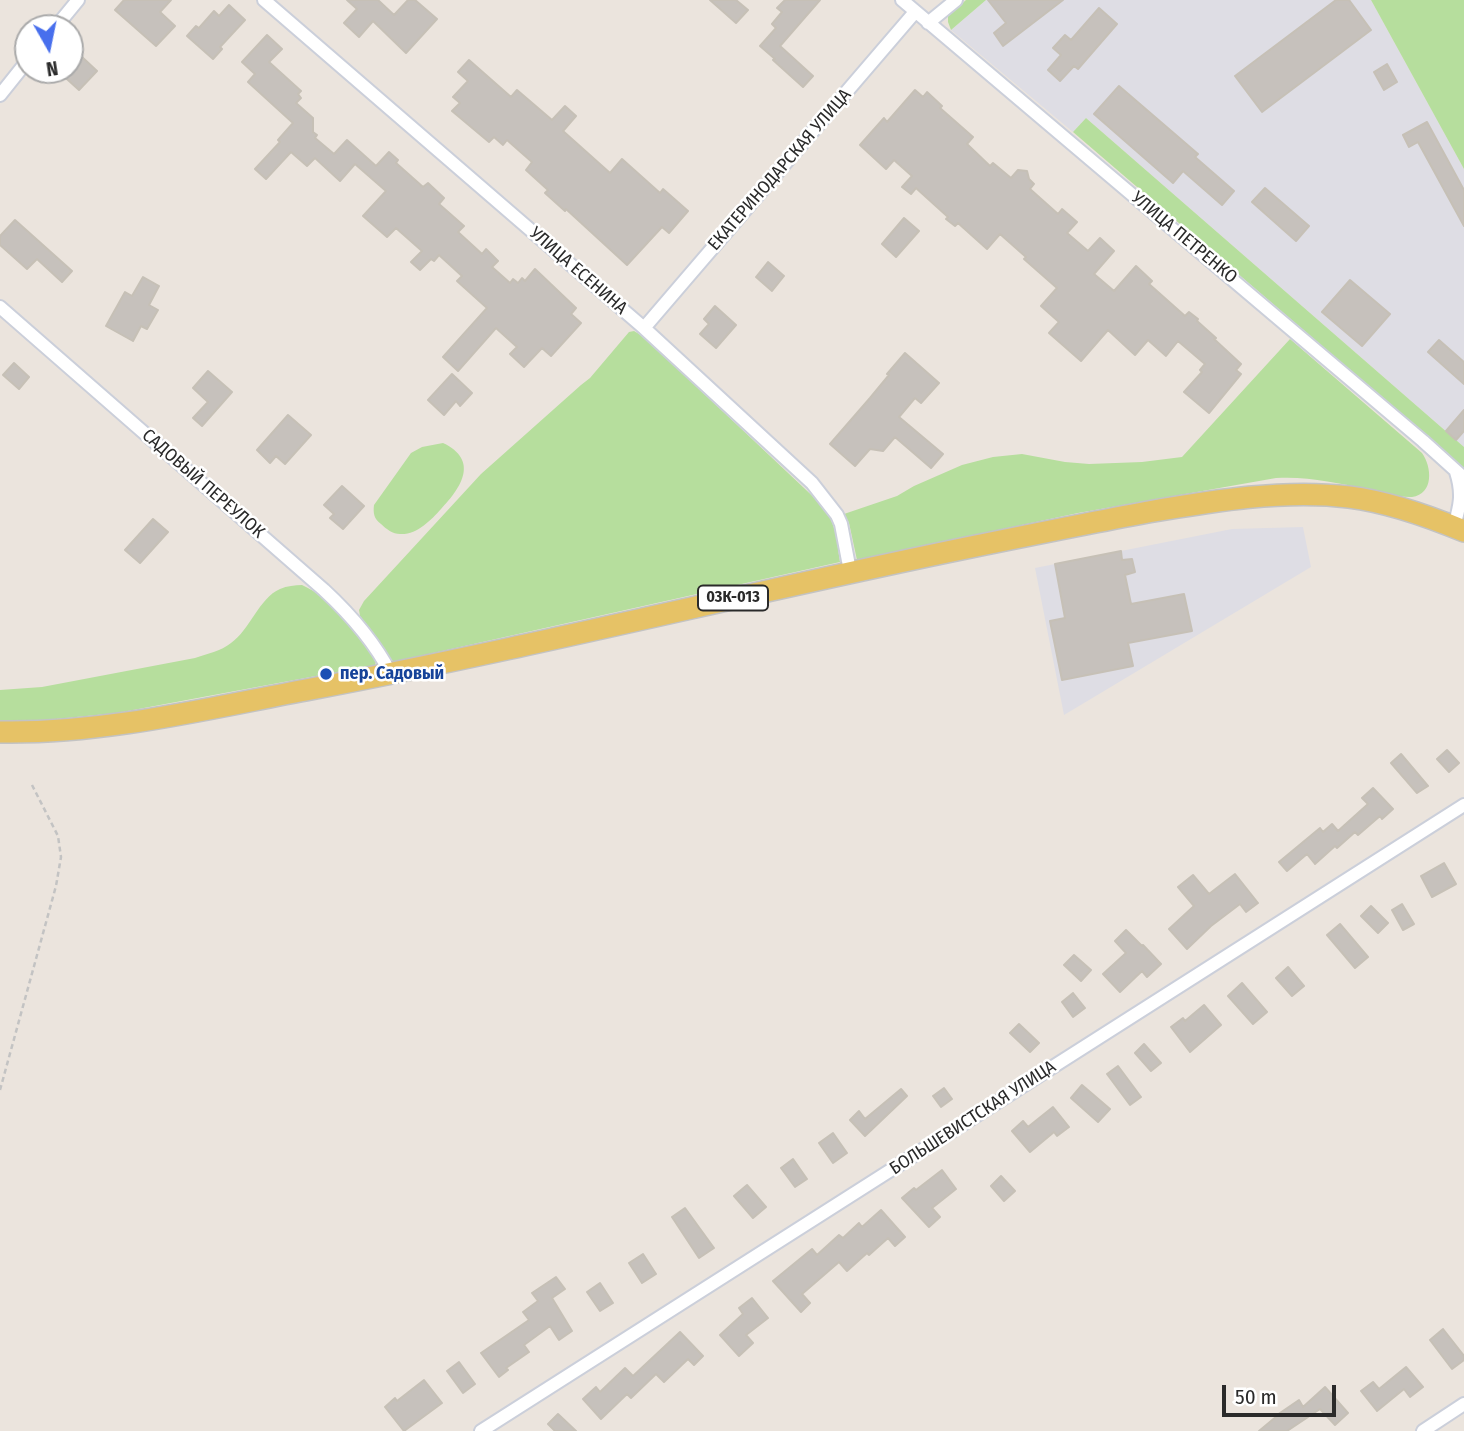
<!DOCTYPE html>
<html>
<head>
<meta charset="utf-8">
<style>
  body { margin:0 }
  #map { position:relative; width:1464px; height:1431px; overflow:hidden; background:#ebe4dd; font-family:"Fira Sans Condensed",sans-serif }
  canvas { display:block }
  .north { position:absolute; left:14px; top:14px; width:70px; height:70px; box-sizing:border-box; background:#fff; border:2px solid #aaa; border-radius:50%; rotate:171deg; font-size:19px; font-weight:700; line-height:28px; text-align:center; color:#2a2a2a }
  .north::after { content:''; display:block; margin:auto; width:24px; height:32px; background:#486fed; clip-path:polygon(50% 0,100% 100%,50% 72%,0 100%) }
  .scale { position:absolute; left:1222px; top:1385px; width:114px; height:32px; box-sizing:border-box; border:4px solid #2a2a2a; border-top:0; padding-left:9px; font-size:21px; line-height:24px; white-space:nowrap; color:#2a2a2a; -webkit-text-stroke:5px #fff; paint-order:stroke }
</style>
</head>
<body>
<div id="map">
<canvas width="1464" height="1431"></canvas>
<div class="north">N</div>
<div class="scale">50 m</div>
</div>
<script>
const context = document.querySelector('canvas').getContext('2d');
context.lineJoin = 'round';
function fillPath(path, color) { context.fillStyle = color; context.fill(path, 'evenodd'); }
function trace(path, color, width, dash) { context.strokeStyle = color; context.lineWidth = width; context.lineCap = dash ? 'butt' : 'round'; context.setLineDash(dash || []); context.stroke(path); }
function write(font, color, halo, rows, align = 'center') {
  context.font = font + ' "Fira Sans Condensed",sans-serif'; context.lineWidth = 5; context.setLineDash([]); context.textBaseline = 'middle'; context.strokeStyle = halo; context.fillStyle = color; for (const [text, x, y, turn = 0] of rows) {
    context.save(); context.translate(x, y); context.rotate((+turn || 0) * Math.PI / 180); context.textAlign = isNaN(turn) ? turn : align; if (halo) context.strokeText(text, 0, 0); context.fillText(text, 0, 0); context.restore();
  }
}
fillPath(new Path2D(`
  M986,0H1371L1464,169V447L1086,118L1073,132L951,30Z
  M1303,527L1311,567L1064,715L1035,568L1232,529Z`), '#dedde4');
fillPath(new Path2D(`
  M966,0H986L951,30L948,22V16Z
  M1371,0H1464V169Z
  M1086,118L1464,447V468L1073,132Z
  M634,331L644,337L822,505C836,522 837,541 840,562L393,662L360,616L359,610L364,601L481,474L581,385L590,378L629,332Z
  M1290,339L1422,453C1432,467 1434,494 1412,497C1400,498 1380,491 1368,489C1337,483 1307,476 1276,478L1078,513L857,560L849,523L844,514L897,496L914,486L962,465L993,457L1022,454L1065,462L1089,464L1142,462L1182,457Z
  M443,443C479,460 462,487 441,509C431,520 417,535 400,534C393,534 386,529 381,524C374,519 373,513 374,505L411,453L422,447Z
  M302,585C331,598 361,632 377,659L375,665L117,713L36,721L0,720V690L42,687L195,658C207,654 221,651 231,643C250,630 259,598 280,589C287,586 295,585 302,585Z`), '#b6de9d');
const building = new Path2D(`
  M124,0H171L160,12L175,26L156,46L115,10Z
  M347,0H378L394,15L408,0H415L437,19L406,53L373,21L359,37L344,23L357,9Z
  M710,0H736L748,10L736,23Z
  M785,0H820L780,46L813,76L803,87L773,60L775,59L760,46L776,28L772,24L782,12L777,8Z
  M988,0H1063L1003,46L994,33L1006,23Z
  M1336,0H1349L1371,30L1262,112L1235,76Z
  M229,5L245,20L220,47L222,49L213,59L187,36L196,26L199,28L214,11L219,16Z
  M1099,8L1117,24L1078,69L1074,66L1060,81L1048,70L1061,55L1053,48L1065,35L1071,40Z
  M267,35L282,49L269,62L301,91L298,94L301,98L296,103L313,118V132L317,135L315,138L334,154L347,140L376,166L389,152L398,160L396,163L423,187L428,183L444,198L439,204L464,226L458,232L482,254L486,249L498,261L492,267L510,283L513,279L518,283L522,278L525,281L535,269L576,308L571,314L581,323L551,356L542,348L524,367L510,354L517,347L496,328L458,371L443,357L487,308L457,281L462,276L439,255L434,261L431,259L420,270L411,262L422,251L396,228L387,237L363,216L386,191L355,164L340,181L315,158L307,166L291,152L266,179L255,169L280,142L278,140L293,123L248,82L255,74L242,62Z
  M70,57L77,63L82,57L97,71L79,90L57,70H70Z
  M469,60L511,97L517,90L552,120L565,106L576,116L563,131L610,173L622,159L660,193L663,189L688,211L669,233L662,227L627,265L566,209L565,211L545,193L548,190L526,170L532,162L507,140L503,145L494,137L489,142L452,111L460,103L453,97L468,81L458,72Z
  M1387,64L1397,82L1384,90L1374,72Z
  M1119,86L1198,154L1195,157L1234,191L1222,205L1183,171L1173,183L1094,114Z
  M915,90L923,97L927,92L942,106L940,108L973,137L967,144L990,166L993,163L1011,178L1018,170L1027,171L1029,179L1034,184L1030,189L1058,214L1062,209L1077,222L1067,233L1088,251L1100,238L1114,251L1094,274L1114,291L1136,266L1152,281L1149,284L1185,316L1189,312L1198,319L1197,321L1216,338L1214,339L1241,364L1236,370L1241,374L1209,413L1184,392L1202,372L1200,370L1205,364L1178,341L1166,356L1148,340L1135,355L1108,330L1081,361L1049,333L1059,322L1041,306L1057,288L1024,259L1026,257L1000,234L987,249L958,223L955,226L946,219L948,217L916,188L911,194L902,187L912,176L894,160L886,169L860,145L884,118L887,122Z
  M1427,122L1464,190V226L1418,142L1409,147L1403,135Z
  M1265,188L1309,226L1296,241L1252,202Z
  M904,218L919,231L896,257L882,244Z
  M15,220L72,271L62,282L37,259L27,269L0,245V236Z
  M768,262L784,276L772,291L756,277Z
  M143,277L159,286L149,305L158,310L147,329L141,326L133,341L106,326L125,292L132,296Z
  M1350,280L1390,314L1362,346L1322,312Z
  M715,306L736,325L716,348L700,334L709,324L704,319Z
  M1439,340L1464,362V384L1428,352Z
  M905,353L939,383L921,403L915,398L899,417L943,454L931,468L895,437L883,451L870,449L855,466L830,444L870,398L889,375L887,374Z
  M14,363L29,377L19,389L3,375Z
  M208,371L232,392L202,426L193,418L208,402L193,388Z
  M452,374L472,393L460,406L456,401L444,415L428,400Z
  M1464,410V431L1456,440L1446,431Z
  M288,415L311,435L285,464L276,456L270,463L257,450Z
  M342,486L364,506L343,529L330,518L334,514L324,505Z
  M153,519L168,532L140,563L125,550Z
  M1121,551L1122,560L1132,559L1135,572L1125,575L1131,604L1184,594L1192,631L1128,643L1133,666L1062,680L1050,621L1065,618L1055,564Z
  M1447,750L1459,763L1449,772L1437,759Z
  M1401,754L1428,786L1417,793L1391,763Z
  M1373,788L1393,809L1382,819L1380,816L1358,835L1355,832L1337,848L1335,846L1315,864L1307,854L1287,871L1279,862L1320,828L1323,832L1332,824L1338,831L1368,804L1362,798Z
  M1444,863L1456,884L1432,897L1421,876Z
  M1235,874L1258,903L1246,912L1240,904L1211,926L1187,949L1169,929L1194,906L1178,887L1193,875L1209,894Z
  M1402,904L1414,924L1403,930L1392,910Z
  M1371,906L1388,923L1378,933L1361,916Z
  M1340,924L1368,957L1355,968L1327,935Z
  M1126,930L1142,946L1143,945L1161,964L1147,977L1142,971L1120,992L1103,974L1126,953L1115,941Z
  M1074,955L1091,970L1081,981L1064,965Z
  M1288,967L1304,986L1292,996L1276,978Z
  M1242,983L1267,1012L1253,1024L1228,996Z
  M1073,993L1085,1008L1073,1017L1062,1002Z
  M1204,1005L1221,1025L1190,1052L1171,1027L1183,1018L1185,1021Z
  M1019,1024L1039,1043L1030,1052L1010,1033Z
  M1144,1044L1161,1063L1151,1071L1135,1053Z
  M1118,1066L1141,1097L1130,1105L1107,1074Z
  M1082,1085L1110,1109L1098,1122L1071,1098Z
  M944,1088L952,1099L941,1107L933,1096Z
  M901,1089L907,1096L865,1136L850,1120L859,1111L865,1119Z
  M1053,1107L1069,1127L1057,1136L1054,1132L1030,1152L1012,1131L1023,1121L1028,1127Z
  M833,1133L847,1153L833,1163L819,1143Z
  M793,1159L807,1179L795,1187L781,1168Z
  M942,1170L956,1189L932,1208L940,1217L929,1227L902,1198L914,1188L916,1190Z
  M1001,1176L1015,1191L1004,1201L991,1186Z
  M747,1185L766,1207L753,1218L734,1196Z
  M685,1208L714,1248L699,1258L672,1217Z
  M881,1210L905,1237L895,1246L888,1238L869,1255L867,1253L847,1271L839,1262L802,1294L810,1303L801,1312L773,1281L812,1249L817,1255L839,1235L843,1238L859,1223L862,1227Z
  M643,1254L656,1274L642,1283L629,1263Z
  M556,1277L565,1289L552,1298L572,1331L559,1340L550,1326L524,1345L529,1352L506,1368L508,1370L499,1377L481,1353L529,1320L523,1312L538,1301L532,1293Z
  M600,1283L613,1303L600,1311L587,1292Z
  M752,1298L768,1318L746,1335L753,1343L739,1356L720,1335L743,1314L739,1308Z
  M1443,1329L1464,1356V1360L1452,1369L1430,1340Z
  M680,1332L703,1356L694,1365L688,1359L664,1382L656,1374L631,1398L627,1394L601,1419L583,1399L596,1387L600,1392L625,1368L633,1376Z
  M459,1362L475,1384L463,1393L447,1371Z
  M1406,1367L1423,1387L1410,1397L1404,1389L1377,1411L1361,1391L1373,1382L1379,1389Z
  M424,1380L442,1403L404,1431L385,1407L395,1398L397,1401Z
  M1325,1387L1348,1413L1335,1425L1320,1409L1287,1431H1259L1277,1416V1415L1299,1400L1303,1407Z
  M558,1414L576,1431H555L548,1424Z`);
fillPath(building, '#c6c1bc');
trace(building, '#c6c0b6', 2);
const street = new Path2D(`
  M264,0L644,328L812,483L837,515L841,524L850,571
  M902,0L1423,441L1464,478
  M928,23L956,0
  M55,28L78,0
  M0,95L28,60
  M0,307L324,590C351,615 374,641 391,674
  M644,328L915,12
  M1454,527C1460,505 1463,494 1456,472
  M481,1431L1464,805
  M1423,1431L1464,1404`);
const primary = new Path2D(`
  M0,732C105,734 209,708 311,689C533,647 751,592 971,547C1030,535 1089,523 1148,512C1213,501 1283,489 1349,497C1389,502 1428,516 1464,531`);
trace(street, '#cbcfda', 16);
trace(primary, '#c3c3c3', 24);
trace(new Path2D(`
  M0,1090L56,886L61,857L58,836L32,785`), '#c3c3c3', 2.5, [5, 3.5]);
trace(street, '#fff', 12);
trace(primary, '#e6c266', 21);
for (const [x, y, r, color] of [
  [326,674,7,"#1a4fb4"]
]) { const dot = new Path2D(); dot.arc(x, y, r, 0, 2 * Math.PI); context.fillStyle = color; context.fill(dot); trace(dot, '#fff', 2.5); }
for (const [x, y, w] of [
  [733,598,70]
]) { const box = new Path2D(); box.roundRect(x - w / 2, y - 12.5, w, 25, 5); context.fillStyle = '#fff'; context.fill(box); trace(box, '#2a2a2a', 2); }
write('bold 16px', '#2a2a2a', null, [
  ["03К-013",733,598]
]);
write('18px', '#2a2a2a', '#fff', [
  ["ЕКАТЕРИНОДАРСКАЯ УЛИЦА",780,170,-49],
  ["УЛИЦА ПЕТРЕНКО",1184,238,40],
  ["УЛИЦА ЕСЕНИНА",578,271,41],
  ["САДОВЫЙ ПЕРЕУЛОК",203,484,41],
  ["БОЛЬШЕВИСТСКАЯ УЛИЦА",973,1118,-33]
]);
write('bold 18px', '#164399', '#fff', [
  ["пер. Садовый",340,674]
], 'left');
</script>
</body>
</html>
